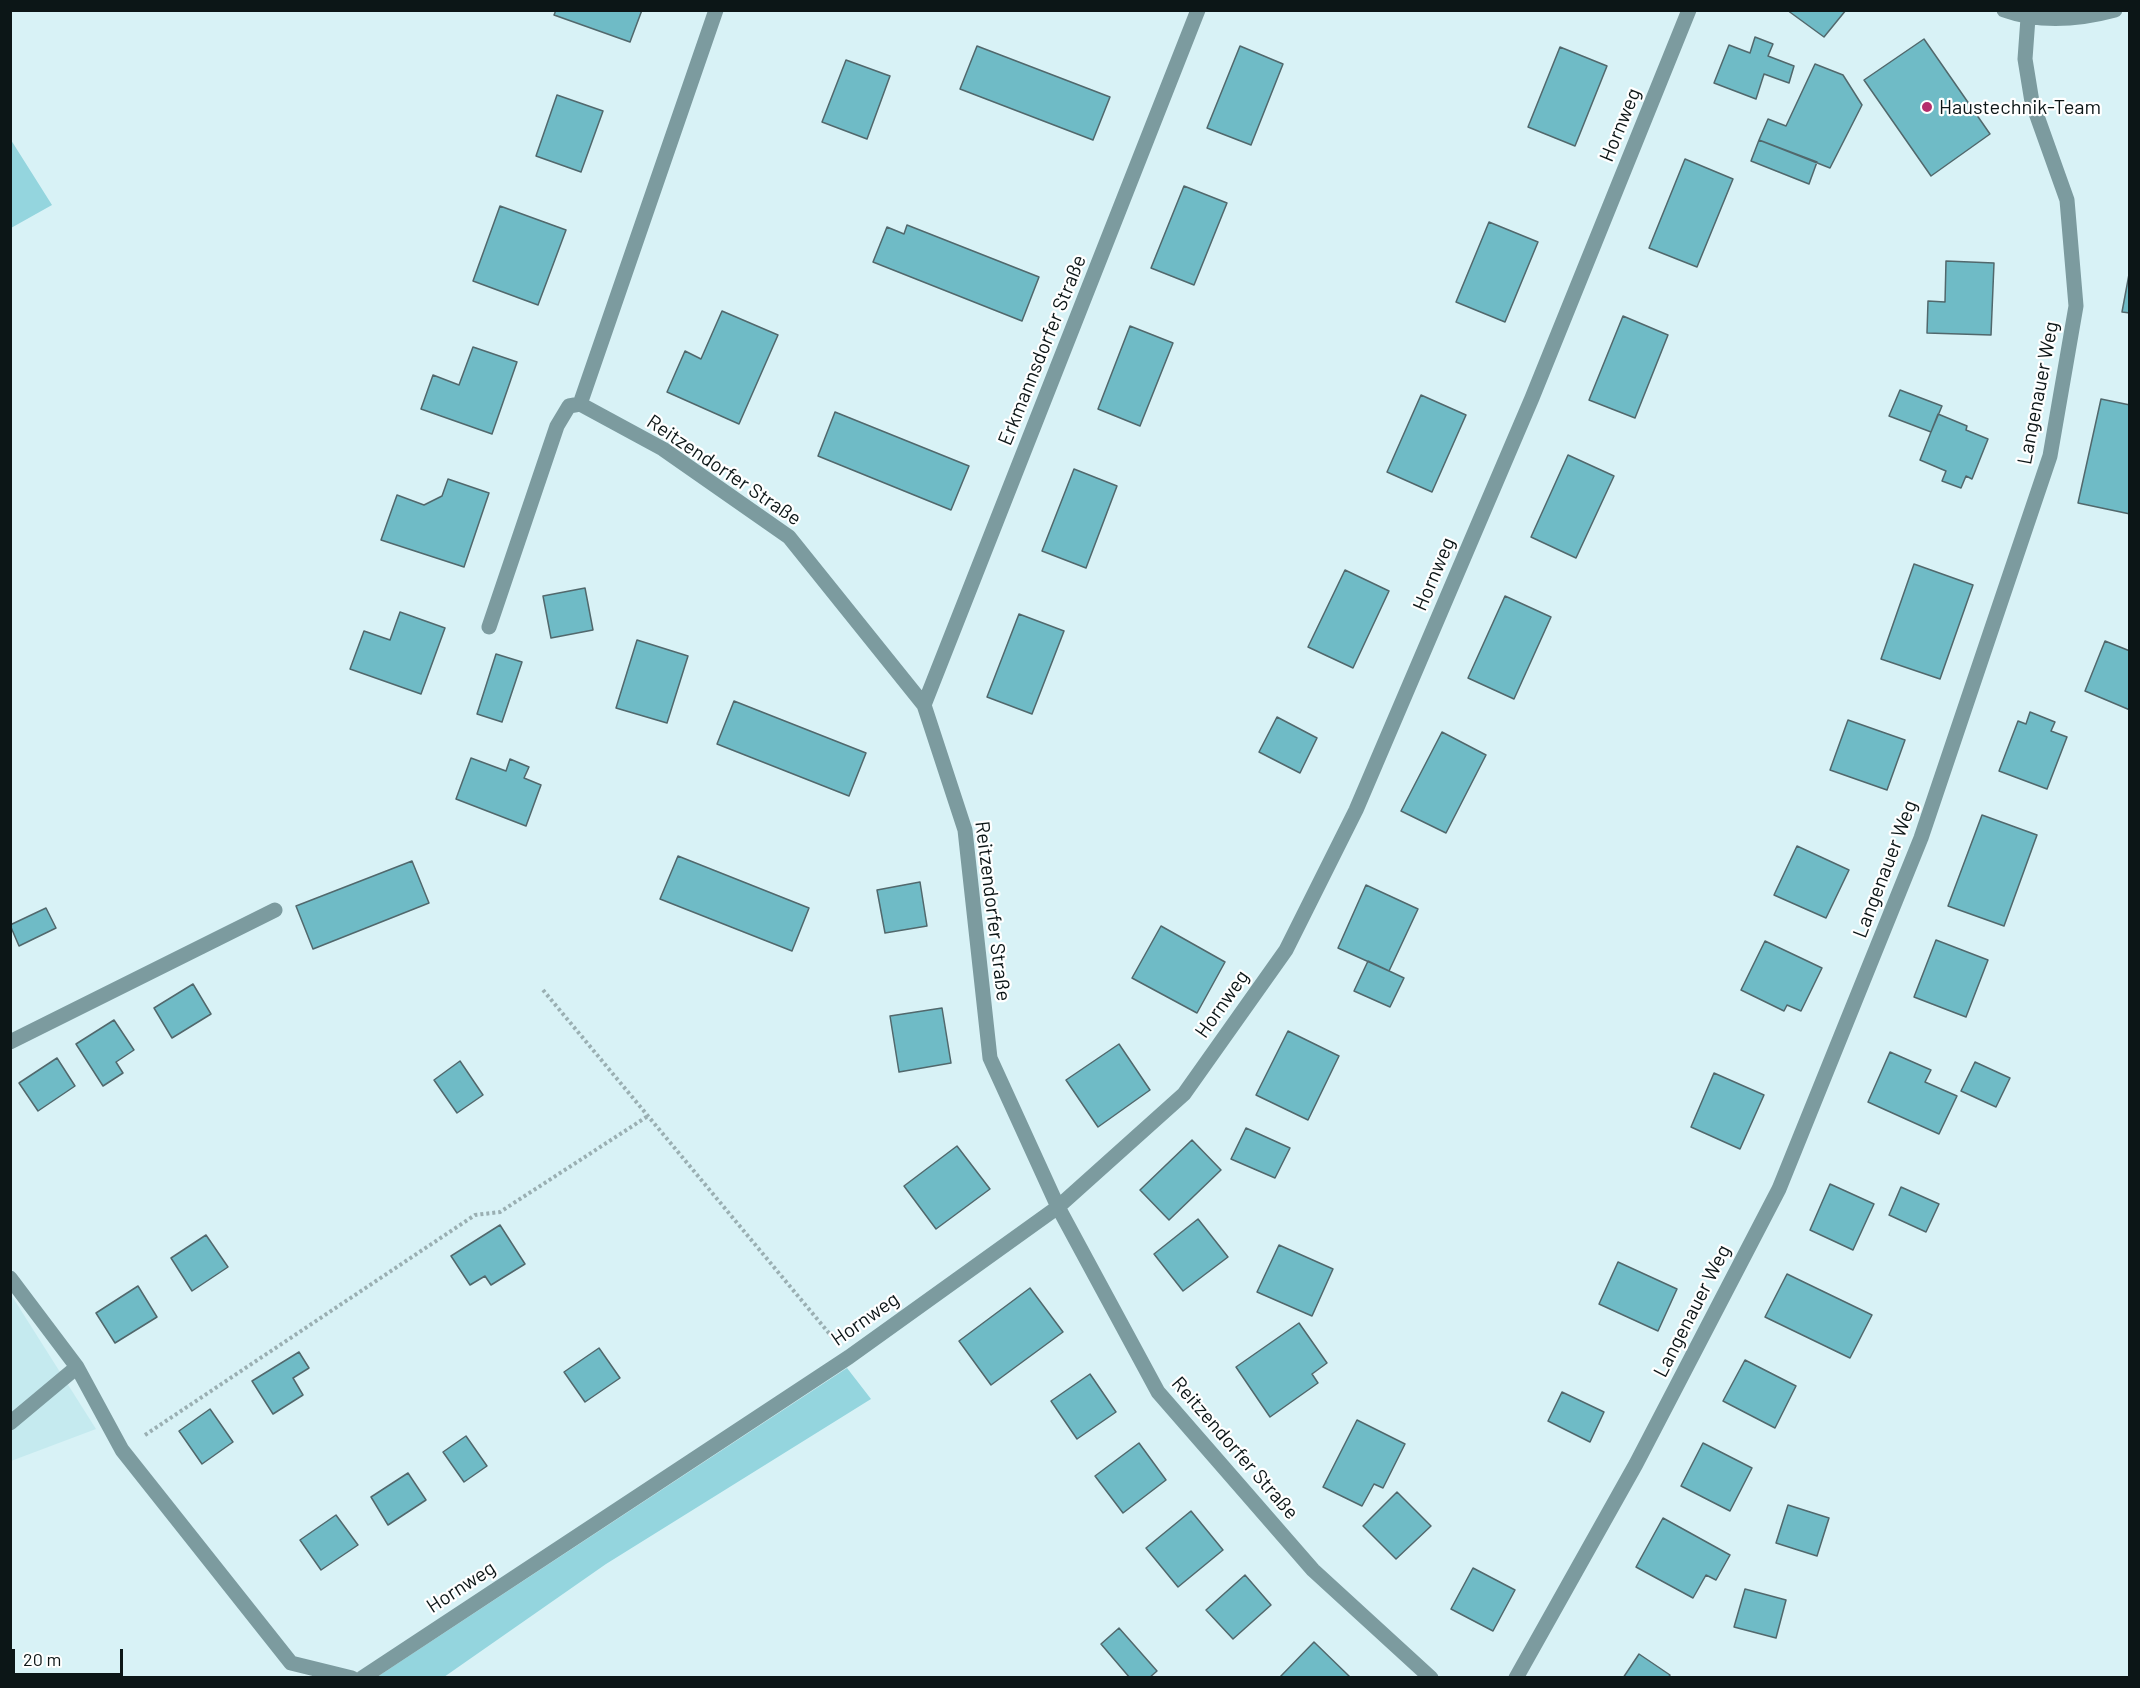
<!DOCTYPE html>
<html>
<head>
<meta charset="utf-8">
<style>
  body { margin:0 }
  #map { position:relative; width:2140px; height:1688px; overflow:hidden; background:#d8f2f6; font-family:Barlow,sans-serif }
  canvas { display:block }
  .frame { position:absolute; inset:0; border:12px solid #0c1617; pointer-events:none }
  .scale { position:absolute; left:12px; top:1649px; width:111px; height:27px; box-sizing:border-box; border:3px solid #0c1617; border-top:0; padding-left:8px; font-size:18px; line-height:21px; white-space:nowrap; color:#0c1617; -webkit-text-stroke:4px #fff; paint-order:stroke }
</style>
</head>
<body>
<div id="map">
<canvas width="2140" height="1688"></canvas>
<div class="frame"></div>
<div class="scale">20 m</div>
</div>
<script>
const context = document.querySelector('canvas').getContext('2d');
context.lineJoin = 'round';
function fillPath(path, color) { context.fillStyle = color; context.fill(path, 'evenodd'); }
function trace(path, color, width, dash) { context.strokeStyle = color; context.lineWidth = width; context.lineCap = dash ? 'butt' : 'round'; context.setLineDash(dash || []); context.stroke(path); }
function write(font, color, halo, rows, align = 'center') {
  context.font = font + ' Barlow,sans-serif'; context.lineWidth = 4.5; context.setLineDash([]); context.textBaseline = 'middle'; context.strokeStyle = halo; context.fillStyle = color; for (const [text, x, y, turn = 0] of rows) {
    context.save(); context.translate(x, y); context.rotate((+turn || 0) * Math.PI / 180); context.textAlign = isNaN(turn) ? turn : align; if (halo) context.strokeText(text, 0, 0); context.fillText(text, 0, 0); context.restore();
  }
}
fillPath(new Path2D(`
  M10,1293L96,1429L11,1461H10Z`), '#c5eaef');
fillPath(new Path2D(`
  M11,140L52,205L11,228H10Z
  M847,1368L871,1399L606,1564L444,1677H377Z`), '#94d5de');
const building = new Path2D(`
  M556,10H642L630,42L554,15Z
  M1787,10H1846L1824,37Z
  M1755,37L1773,44L1768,56L1794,66L1789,83L1764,74L1756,99L1714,83L1729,45L1750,53Z
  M1924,39L1990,134L1931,176L1864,80Z
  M977,46L1110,97L1093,140L960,89Z
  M1240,46L1283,64L1251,145L1207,128Z
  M1560,47L1607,66L1575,146L1528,127Z
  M846,60L890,76L867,139L822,122Z
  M1815,64L1843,75L1862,105L1830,168L1759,140L1768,119L1786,126Z
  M557,95L603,111L581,172L536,156Z
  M1759,140L1817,162L1809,184L1751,161Z
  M1685,159L1733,179L1697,267L1649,248Z
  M1184,186L1227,203L1194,285L1151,268Z
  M500,206L566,230L538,305L473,281Z
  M1489,222L1538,242L1505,322L1456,302Z
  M907,225L1039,277L1022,321L873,262L887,227L904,234Z
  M1946,261L1994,263L1991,335L1927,333L1928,301L1945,302Z
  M2130,269V313L2122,312Z
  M722,311L778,335L739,424L667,392L685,351L701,359Z
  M1623,316L1668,335L1635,418L1589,400Z
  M1130,326L1173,343L1140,426L1098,409Z
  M473,347L517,362L492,434L421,409L433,375L459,385Z
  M1900,390L1942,406L1931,432L1889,416Z
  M1421,395L1466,415L1432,492L1387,472Z
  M2101,399L2130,405V514L2078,503Z
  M835,412L969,466L951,510L818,456Z
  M1938,414L1967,426L1966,430L1988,439L1972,479L1966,476L1961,488L1942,481L1946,471L1920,460Z
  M1568,455L1614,476L1576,558L1531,537Z
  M1074,469L1117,486L1086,568L1042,551Z
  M448,479L489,493L464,567L381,540L397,495L424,505L442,496Z
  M1914,564L1973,585L1940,679L1881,659Z
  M1345,570L1389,591L1353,668L1308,647Z
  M585,588L593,630L551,638L543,596Z
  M1505,596L1551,617L1514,699L1468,678Z
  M400,612L445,628L421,694L350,669L364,631L390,640Z
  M1019,614L1064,631L1032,714L987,697Z
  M637,640L688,656L667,723L616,708Z
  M2105,641L2130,651V710L2085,691Z
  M496,654L522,662L502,722L477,714Z
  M734,701L866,753L849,796L717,744Z
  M2030,712L2055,722L2051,731L2067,737L2047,789L1999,771L2018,721L2026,724Z
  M1277,717L1317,738L1300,773L1259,752Z
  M1848,720L1905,740L1887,790L1830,770Z
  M1442,732L1486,755L1446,833L1401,811Z
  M471,758L506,771L510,759L529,767L524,778L541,785L526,826L456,799Z
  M1982,815L2037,835L2004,926L1948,906Z
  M1797,846L1849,870L1826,918L1774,895Z
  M678,856L809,908L792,951L660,899Z
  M412,861L429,903L313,949L296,906Z
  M920,882L927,926L885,933L877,890Z
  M1366,885L1418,909L1389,971L1338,948Z
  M46,908L56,928L19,946L10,925Z
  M1161,926L1225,962L1197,1013L1132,978Z
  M1936,940L1988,960L1966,1017L1914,997Z
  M1765,941L1822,968L1801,1011L1787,1005L1784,1011L1741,990Z
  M1368,961L1404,978L1390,1007L1354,991Z
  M193,984L211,1014L172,1038L154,1008Z
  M942,1008L951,1063L899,1072L890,1016Z
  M114,1020L134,1050L116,1062L123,1073L103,1086L76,1044Z
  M1288,1031L1339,1056L1308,1120L1256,1095Z
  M1119,1044L1150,1090L1098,1127L1066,1080Z
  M1890,1052L1931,1070L1925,1082L1957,1096L1939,1134L1868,1102Z
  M57,1058L75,1086L38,1111L19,1083Z
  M460,1061L483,1095L457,1113L434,1080Z
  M1975,1062L2010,1078L1996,1107L1961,1091Z
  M1714,1073L1764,1095L1740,1149L1691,1127Z
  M1246,1128L1290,1148L1275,1178L1231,1159Z
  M1192,1140L1221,1170L1169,1220L1140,1190Z
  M957,1146L990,1189L936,1229L904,1186Z
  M1830,1184L1874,1204L1853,1250L1810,1230Z
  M1901,1187L1939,1204L1926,1232L1889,1215Z
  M1198,1219L1228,1257L1183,1291L1154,1254Z
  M500,1225L525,1264L491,1285L485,1276L470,1285L451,1256Z
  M206,1235L228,1267L192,1291L171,1258Z
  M1279,1245L1333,1269L1312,1316L1257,1292Z
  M1618,1262L1677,1289L1658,1331L1599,1304Z
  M1787,1274L1872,1315L1850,1358L1765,1317Z
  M138,1286L157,1317L115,1343L96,1313Z
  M1030,1288L1063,1332L991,1385L959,1341Z
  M1299,1323L1327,1363L1312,1374L1318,1383L1270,1417L1236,1367Z
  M599,1348L620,1378L585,1402L564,1372Z
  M299,1352L309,1368L293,1378L303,1395L273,1414L252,1381Z
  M1745,1360L1796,1386L1775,1428L1723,1401Z
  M1090,1374L1116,1412L1077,1439L1051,1401Z
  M1562,1392L1604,1412L1590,1442L1548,1421Z
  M210,1409L233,1442L202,1464L179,1431Z
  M1357,1420L1405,1444L1383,1488L1374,1484L1362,1506L1323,1487Z
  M466,1436L487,1466L464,1482L443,1452Z
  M1139,1443L1166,1480L1123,1513L1095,1476Z
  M1703,1443L1752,1468L1730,1511L1681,1486Z
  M408,1473L426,1500L388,1525L371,1497Z
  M1397,1492L1431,1526L1396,1559L1363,1526Z
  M1788,1505L1829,1518L1817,1556L1776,1543Z
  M1191,1511L1223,1550L1178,1587L1146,1548Z
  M336,1515L358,1545L321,1570L300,1540Z
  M1663,1518L1730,1555L1716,1580L1706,1575L1693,1598L1636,1567Z
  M1473,1568L1515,1590L1493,1631L1451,1609Z
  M1245,1575L1271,1605L1233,1639L1206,1610Z
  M1745,1589L1786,1600L1776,1638L1734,1627Z
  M1119,1628L1157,1671L1149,1678H1130L1101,1644Z
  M1314,1642L1350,1677V1678H1279Z
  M1639,1654L1670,1675L1668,1678H1623Z`);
fillPath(building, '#6fbbc6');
trace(building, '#51686c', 1.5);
trace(new Path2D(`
  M543,990L833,1338
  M145,1435L475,1215L500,1212L648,1116`), '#9aafb2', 4, [3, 3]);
trace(new Path2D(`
  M2004,10C2040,23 2078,20 2115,10
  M580,404L663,449L789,537L924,705L965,830L990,1058L1058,1207L1158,1392L1313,1570L1431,1678
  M580,404L716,10
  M489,627L557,426L569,406L580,404
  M924,705L1198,10
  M10,1042L275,910
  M10,1278L77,1367L122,1450L291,1663L352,1678
  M10,1423L77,1367
  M362,1678L849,1357L1058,1207L1184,1094L1286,950L1356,810L1532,398L1689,10
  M1516,1678L1636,1464L1779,1189L1921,838L2050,456L2076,306L2067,200L2032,102L2025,59L2028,18`), '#7c9b9f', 15);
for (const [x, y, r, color] of [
  [1927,107,6,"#b52d6c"]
]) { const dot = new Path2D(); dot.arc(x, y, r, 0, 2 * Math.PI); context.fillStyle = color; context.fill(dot); trace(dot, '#fff', 2); }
write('20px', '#0c1617', '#fff', [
  ["Haustechnik-Team",1939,107]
], 'left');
write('20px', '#0c1617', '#fff', [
  ["Hornweg",1620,125,-68],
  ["Erkmannsdorfer Straße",1042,350,-68],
  ["Langenauer Weg",2038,393,-79],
  ["Reitzendorfer Straße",724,470,34],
  ["Hornweg",1434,574,-67],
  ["Langenauer Weg",1885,869,-69],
  ["Reitzendorfer Straße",993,911,83],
  ["Hornweg",1222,1004,-55],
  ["Langenauer Weg",1692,1311,-63],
  ["Hornweg",865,1319,-35],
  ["Reitzendorfer Straße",1235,1448,49],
  ["Hornweg",461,1587,-33]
]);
</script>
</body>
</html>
